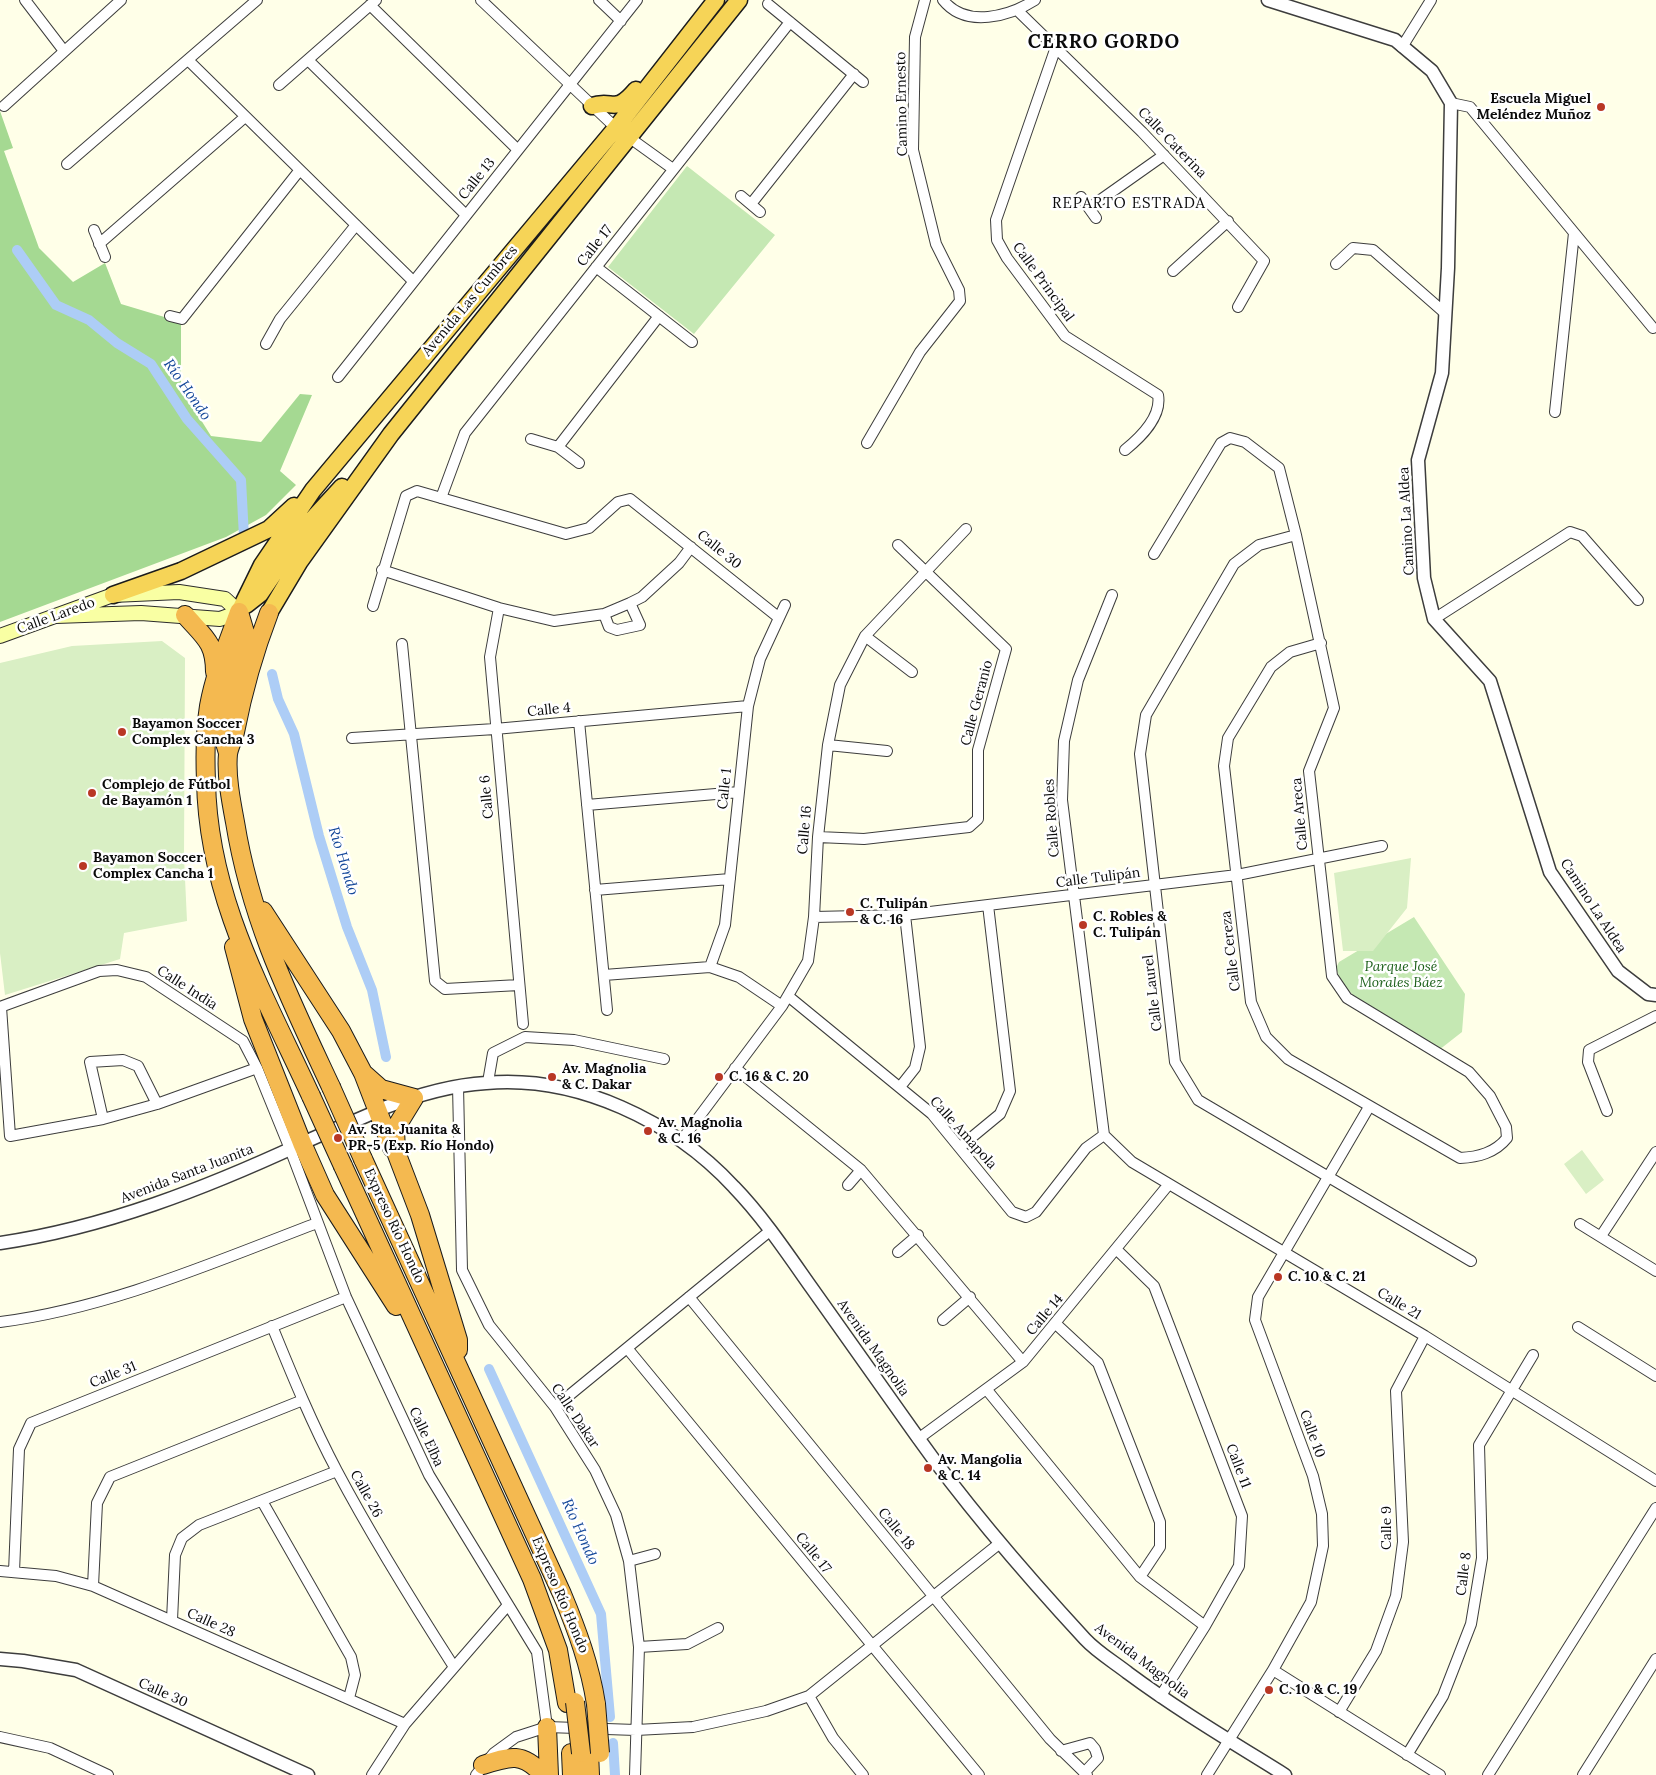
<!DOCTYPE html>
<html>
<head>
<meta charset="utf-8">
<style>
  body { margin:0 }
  canvas { display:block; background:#ffffe8 }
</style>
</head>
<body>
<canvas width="1656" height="1775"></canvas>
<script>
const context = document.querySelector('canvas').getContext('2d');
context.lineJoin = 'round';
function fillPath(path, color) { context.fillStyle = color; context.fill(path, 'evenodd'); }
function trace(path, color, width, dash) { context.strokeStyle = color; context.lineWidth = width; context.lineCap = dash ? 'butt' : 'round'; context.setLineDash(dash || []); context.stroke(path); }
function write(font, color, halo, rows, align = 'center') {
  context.font = font + ' Lora,serif'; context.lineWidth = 5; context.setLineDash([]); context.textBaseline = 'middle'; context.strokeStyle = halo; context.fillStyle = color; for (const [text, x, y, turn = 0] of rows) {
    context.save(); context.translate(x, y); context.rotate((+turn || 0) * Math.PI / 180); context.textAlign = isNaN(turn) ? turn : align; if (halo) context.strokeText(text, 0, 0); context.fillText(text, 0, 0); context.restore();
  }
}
fillPath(new Path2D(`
  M687,166L775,235L694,334L608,267Z
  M1414,917L1465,994L1462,1032L1439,1050L1353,995L1341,981L1336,968L1339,962Z`), '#c5e8b3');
fillPath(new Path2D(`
  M0,111L13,148L4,151L39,248L73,282L105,263L121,304L181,322V382L191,404L211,436L261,442L300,394L312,395L280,471L296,485L266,515L226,537L0,622Z`), '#a5d992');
fillPath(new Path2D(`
  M162,641L185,658L184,857L187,921L124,933L120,959L5,995L0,953V663L72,646Z
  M1411,858L1407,908L1373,951H1343L1334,873Z
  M1582,1150L1604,1180L1586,1194L1564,1164Z`), '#d9efc4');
trace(new Path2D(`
  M17,250L56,305L89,320L117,343L151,364L187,419L241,480L244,537
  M272,674L278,699L294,734L319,836L347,927L372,990L386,1057
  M489,1369L601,1614L610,1717
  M613,1743L615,1775`), '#adcdf6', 10);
const minor = new Path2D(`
  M25,0L64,51
  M481,0L616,128L673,169
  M599,0L621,21
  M943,0C966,29 1010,16 1035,0
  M768,4L863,82
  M370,5L518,150
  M1018,11L1142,132L1264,261L1238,307
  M1056,47L996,220L997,240L1007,258L1065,336L1158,395C1162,417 1141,437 1125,450
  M1402,47L1431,0
  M188,60L413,281
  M308,60L466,215
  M279,85L376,0
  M1451,103L1470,107L1653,328
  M4,106L121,0
  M67,164L257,0
  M741,196L760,212
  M1081,197L1096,218
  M751,204L854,74
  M1089,208L1164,155
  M94,230L105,257
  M99,244L245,117
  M1336,264L1353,248L1373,250L1446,314
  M596,267L692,342
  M1173,271L1228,221
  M170,316L182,319L299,171
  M266,344L280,319L356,225
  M338,377L637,0
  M1555,412L1574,233
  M531,439L558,447L579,463
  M867,443L920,352L960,301L959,290L936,244L913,150L915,37L925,0
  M558,447L659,316
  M441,498L465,433L790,22
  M1296,535L1259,545L1234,564L1146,715L1140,754L1175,1062L1198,1100L1471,1261
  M1154,554L1221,443L1230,438L1245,442L1279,468L1296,535L1334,708L1309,771L1332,976L1347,998L1469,1072L1490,1096L1506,1127L1507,1138C1495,1153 1478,1157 1460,1158L1288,1059L1266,1037L1251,1002L1224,766L1228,738L1271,667L1290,652L1321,643
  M382,570L499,608L554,621L604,614L630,603L642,597L679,563L691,547
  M373,606L406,496L417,491L566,534L589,528L618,502L630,499L778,617
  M499,608L490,657L523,1024
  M604,614L609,627L617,630L640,625L630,603
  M1434,619L1570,532L1582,536L1638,600
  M865,636L912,672
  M402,644L435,981L445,989L519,985
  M579,721L607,1010
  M352,738L495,729L748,706
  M828,745L887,751
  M587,805L739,792
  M818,837L864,839L969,827L978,819V750L1006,649L898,545
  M595,890L730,879
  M814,917L905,915L1237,875L1382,846
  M710,967L725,925L748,706L760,659L785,605
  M604,975L710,967L739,977L782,1006
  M788,996L932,1114L1012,1212L1026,1217L1036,1212L1086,1148L1104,1135
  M0,1007L99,971L117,970L146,977L243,1041L257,1068L290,1149L346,1297L429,1475L537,1652L547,1727
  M1,1007L10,1136L103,1119L157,1104L257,1068
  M735,1068L861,1170L1023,1362
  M488,1082L493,1053L525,1037L574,1040L664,1059
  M458,1086L462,1270L489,1325L555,1407L595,1470L616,1515L629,1561L639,1647L635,1775
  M900,1087L915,1068L920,1047L905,915
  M1607,1111L1588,1062L1589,1050L1656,1016
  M103,1119L90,1062L123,1060L138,1066L157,1104
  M1104,1135L1132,1162L1425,1336L1656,1481
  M1104,1135L1062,800L1064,741L1078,680L1112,595
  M681,1141L782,1006L808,961L814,917L818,837L828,745L840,685L865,636L966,529
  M960,1147L1000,1114L1010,1091L988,905
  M848,1185L861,1170
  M1580,1224L1656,1271
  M1601,1236L1656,1152
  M1116,1249L1154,1286L1242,1516L1239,1566L1205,1626L1160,1697
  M898,1252L918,1235
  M689,1297L1050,1739L1087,1775
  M943,1320L970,1297
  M0,1322C110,1308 214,1262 317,1223
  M1056,1324L1098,1363L1160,1522V1547L1140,1577
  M272,1326C292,1375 312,1424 337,1471C373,1539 413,1603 454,1667
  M1578,1327L1656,1376
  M627,1348L979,1775
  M987,1390L1140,1577L1205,1626
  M555,1407L771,1230
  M918,1439L1023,1362L1169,1184
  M262,1501L351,1657L355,1675L349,1698
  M629,1561L655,1554
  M0,1571L56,1576L93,1586L405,1724
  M14,1572L19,1449L31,1423L346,1297
  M93,1586L97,1503L110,1477L303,1400
  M172,1620L175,1555L182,1538L199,1525L337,1471
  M639,1647L687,1644L718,1628
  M1273,1670L1440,1775
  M809,1696L833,1738L863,1775
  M1339,1712L1376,1651L1396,1596L1403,1542L1396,1391L1425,1336
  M0,1737L50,1748L108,1775
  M1061,1751L1090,1743L1095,1749L1098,1758L1084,1773
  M1407,1755L1443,1696L1471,1624L1482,1558L1479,1445L1533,1355
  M372,1775L405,1724L508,1605
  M476,1775L494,1753L516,1737L547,1727L636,1730L693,1727L766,1711L809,1696L1000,1543
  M1207,1775L1273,1670L1311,1602L1323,1546L1322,1514L1313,1476L1255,1320L1258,1297L1369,1107
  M1488,1775L1656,1508
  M1583,1775L1656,1659`);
const tertiary = new Path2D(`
  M1268,0L1395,40L1432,71L1451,103L1448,268L1442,373L1418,460L1424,578L1434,619L1490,681L1550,872L1618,971L1648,994L1656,995
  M0,1243C104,1228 206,1188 301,1144C327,1131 355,1122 381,1109C414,1096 450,1085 486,1083C577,1075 673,1121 734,1187C763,1217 787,1253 811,1287C846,1337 881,1386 916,1435C967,1507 1026,1575 1085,1639C1097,1652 1114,1662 1128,1673C1178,1710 1232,1742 1285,1775
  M0,1659L23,1661L76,1670L308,1775`);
const secondary = new Path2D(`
  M0,636L113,595L179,592L225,599L239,612L220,619L141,613L56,616`);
const trunk = new Path2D(`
  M592,106C613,98 614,116 636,90
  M113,595L181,571L269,529L294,506
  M246,605L260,594L308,524L342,487
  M239,612L262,565L313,490L616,128L716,0
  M269,613L300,561L391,434L739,0`);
const motorway = new Path2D(`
  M239,612C228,643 215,673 209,706C205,731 205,756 206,781C208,898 263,992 311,1096
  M269,613C254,652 243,691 235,732C233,740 229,747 228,754C226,775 231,801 235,822C251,921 289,997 331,1087
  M185,615C204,637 215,642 215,672
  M228,753L222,733L223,721L229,687L246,636L239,612
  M263,911L341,1031L363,1073L392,1148
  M234,947L253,1019L302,1143L325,1195L396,1306
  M363,1073L381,1089L414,1098L395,1129L396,1152L420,1215L458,1340V1350
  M363,1159L562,1594C577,1630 590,1665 596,1704
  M343,1166L532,1579L558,1650L567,1703
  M547,1727L549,1775
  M589,1752L590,1775
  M571,1753L572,1775
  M483,1765C510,1756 523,1752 543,1775`);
trace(minor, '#3d3d3d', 12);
trace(tertiary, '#3d3d3d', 15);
trace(secondary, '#2c2c2c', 16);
trace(trunk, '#1b1b1b', 19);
trace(motorway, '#1b1b1b', 20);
trace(minor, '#fff', 10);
trace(tertiary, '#fff', 12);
trace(secondary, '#f9ffa3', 14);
trace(trunk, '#f6d457', 16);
trace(motorway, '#f4b950', 18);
const motorwayBridge = new Path2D(`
  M331,1087L363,1159
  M311,1096L343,1166
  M575,1702L581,1753
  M596,1704L600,1753`);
trace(motorwayBridge, '#1b1b1b', 20, []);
trace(motorwayBridge, '#f4b950', 18);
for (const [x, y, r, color] of [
  [1601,107,5,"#b93724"],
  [122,732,5,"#b93724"],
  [92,793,5,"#b93724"],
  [83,866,5,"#b93724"],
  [850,912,5,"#b93724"],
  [1083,925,5,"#b93724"],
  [552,1077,5,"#b93724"],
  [719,1077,5,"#b93724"],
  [648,1131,5,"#b93724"],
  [338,1138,5,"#b93724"],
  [1278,1277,5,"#b93724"],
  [928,1468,5,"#b93724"],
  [1269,1690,5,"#b93724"]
]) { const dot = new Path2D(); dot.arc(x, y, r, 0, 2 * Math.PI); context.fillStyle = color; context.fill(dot); trace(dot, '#fff', 2); }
write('bold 14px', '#0a0a0a', '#fff', [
  ["Escuela Miguel",1591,99,"right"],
  ["Meléndez Muñoz",1591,115,"right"],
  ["Bayamon Soccer",132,724],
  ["Complex Cancha 3",132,740],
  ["Complejo de Fútbol",102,785],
  ["de Bayamón 1",102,801],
  ["Bayamon Soccer",93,858],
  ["Complex Cancha 1",93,874],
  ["C. Tulipán",860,904],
  ["& C. 16",860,920],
  ["C. Robles &",1093,917],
  ["C. Tulipán",1093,933],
  ["Av. Magnolia",562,1069],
  ["& C. Dakar",562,1085],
  ["C. 16 & C. 20",729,1077],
  ["Av. Magnolia",658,1123],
  ["& C. 16",658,1139],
  ["Av. Sta. Juanita &",348,1130],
  ["PR-5 (Exp. Río Hondo)",348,1146],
  ["C. 10 & C. 21",1288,1277],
  ["Av. Mangolia",938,1460],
  ["& C. 14",938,1476],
  ["C. 10 & C. 19",1279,1690]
], 'left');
write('14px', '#0a0a0a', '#fff', [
  ["Camino Ernesto",902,104,-91],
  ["Calle Caterina",1172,143,46],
  ["Calle 13",477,179,-51],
  ["Calle 17",595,246,-52],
  ["Calle Principal",1043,282,54],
  ["Avenida Las Cumbres",470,301,-50],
  ["Camino La Aldea",1407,521,-93],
  ["Calle 30",719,550,39],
  ["Calle Laredo",56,616,-20],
  ["Calle Geranio",977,703,-75],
  ["Calle 4",549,710,-6],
  ["Calle 1",725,789,-84],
  ["Calle 6",487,797,-95],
  ["Calle Areca",1300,814,-95],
  ["Calle Robles",1052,818,-94],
  ["Calle 16",805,830,-85],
  ["Calle Tulipán",1098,878,-7],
  ["Camino La Aldea",1593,906,57],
  ["Calle Cereza",1231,951,-97],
  ["Calle India",187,988,33],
  ["Calle Laurel",1153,993,-97],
  ["Calle Amapola",963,1133,48],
  ["Avenida Santa Juanita",187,1174,-21],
  ["Expreso Río Hondo",394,1226,65],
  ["Calle 21",1399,1304,31],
  ["Calle 14",1045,1315,-50],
  ["Avenida Magnolia",873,1348,55],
  ["Calle 31",113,1375,-22],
  ["Calle Dakar",575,1416,56],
  ["Calle 10",1312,1434,70],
  ["Calle Elba",426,1437,65],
  ["Calle 11",1238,1466,69],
  ["Calle 26",366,1494,61],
  ["Calle 9",1387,1528,-90],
  ["Calle 18",896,1529,51],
  ["Calle 17",813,1553,51],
  ["Calle 8",1464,1574,-83],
  ["Expreso Río Hondo",560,1595,67],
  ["Calle 28",211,1623,24],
  ["Avenida Magnolia",1142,1661,37],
  ["Calle 30",163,1693,24]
]);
write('italic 14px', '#1e611c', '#fff', [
  ["Parque José",1401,967],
  ["Morales Báez",1401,983]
]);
context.letterSpacing = '1px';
write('15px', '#0a0a0a', '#fff', [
  ["REPARTO ESTRADA",1129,204]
]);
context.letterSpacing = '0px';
write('italic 15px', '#15489a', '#fff', [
  ["Río Hondo",187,390,55],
  ["Río Hondo",343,861,73],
  ["Río Hondo",580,1532,66]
]);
context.letterSpacing = '1px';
write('bold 19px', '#0a0a0a', '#fff', [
  ["CERRO GORDO",1104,43]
]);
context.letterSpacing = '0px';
</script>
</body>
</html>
